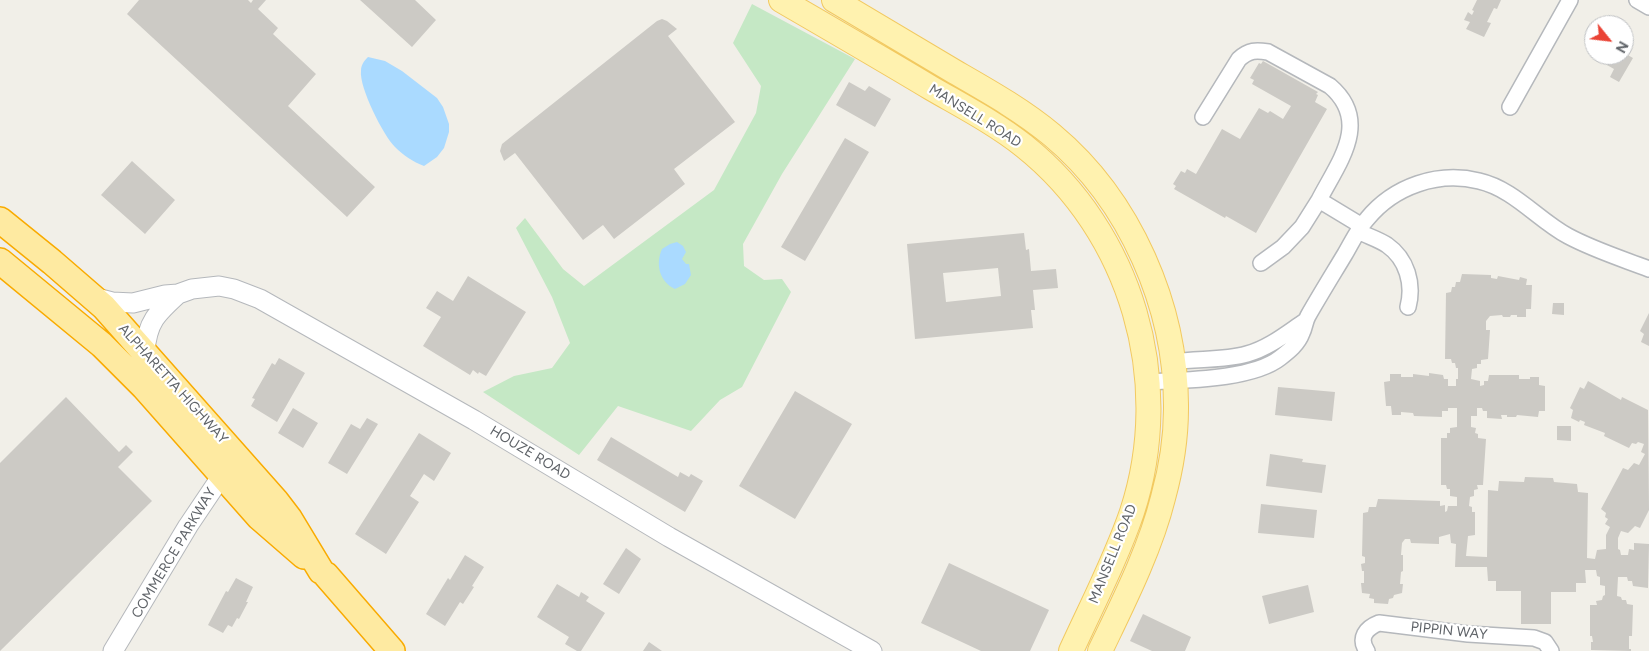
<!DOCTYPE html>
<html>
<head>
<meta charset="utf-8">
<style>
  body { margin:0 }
  #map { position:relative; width:1649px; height:651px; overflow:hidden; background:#f1efe8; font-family:Figtree,sans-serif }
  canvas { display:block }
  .north { position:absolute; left:1584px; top:15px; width:50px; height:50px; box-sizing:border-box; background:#fff; border:1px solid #bfc1c3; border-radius:50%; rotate:119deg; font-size:14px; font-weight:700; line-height:20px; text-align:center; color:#5f6368 }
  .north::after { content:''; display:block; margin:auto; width:18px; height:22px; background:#ea4335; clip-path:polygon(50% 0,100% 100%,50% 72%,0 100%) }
</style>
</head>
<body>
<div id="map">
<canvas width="1649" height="651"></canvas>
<div class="north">N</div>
</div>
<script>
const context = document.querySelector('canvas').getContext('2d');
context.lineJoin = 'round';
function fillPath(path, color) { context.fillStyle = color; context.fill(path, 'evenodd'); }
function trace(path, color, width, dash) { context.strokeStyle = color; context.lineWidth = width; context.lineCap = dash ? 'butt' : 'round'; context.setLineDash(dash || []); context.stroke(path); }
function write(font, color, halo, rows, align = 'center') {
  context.font = font + ' Figtree,sans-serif'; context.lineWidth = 4.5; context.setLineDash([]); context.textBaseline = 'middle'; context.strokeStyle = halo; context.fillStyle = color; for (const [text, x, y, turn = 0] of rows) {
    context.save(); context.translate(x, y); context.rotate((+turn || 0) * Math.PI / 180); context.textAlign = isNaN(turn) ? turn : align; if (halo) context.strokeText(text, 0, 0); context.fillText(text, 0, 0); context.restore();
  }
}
fillPath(new Path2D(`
  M752,4L855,59L782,174L743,244L744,266L764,280L782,279L791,292L742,387L720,400L691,431L618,406L579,455L483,392L514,376L552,368L570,343L552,297L516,228L525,218L563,269L584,286L714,190L756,113L761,86L733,43Z`), '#c5e8c5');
fillPath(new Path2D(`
  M368,57L385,61L402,71L437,98L443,107L449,124V132L444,148L437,157L424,166C413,162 403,155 395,147C383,135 359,87 361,71C361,65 364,61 368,57Z
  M677,242L683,246L686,252L682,259L686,264H689L691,275L685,284L675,289C660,282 655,265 662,249L670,244Z`), '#aadaff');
fillPath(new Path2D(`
  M139,0H248L251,3L253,0H266L258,9L278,28L273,34L316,74L288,106L375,187L347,217L127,14Z
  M360,0H415L436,20L412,47Z
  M1477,0H1501L1497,9L1494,8L1487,22L1491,23L1484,37L1466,29L1470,22L1464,20L1468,12L1472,15L1474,11L1472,10Z
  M662,19L667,21L677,29L668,36L735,122L674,169L685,184L614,239L603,225L583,240L515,153L504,161L500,151L502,144L657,21Z
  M1594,50V55H1624V53L1633,58L1619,82L1610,77L1614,69L1591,56Z
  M1263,61L1318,92L1316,94L1318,95L1315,102L1327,109L1256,233L1226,216L1225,218L1174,189L1176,186L1173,184L1181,171L1185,173L1187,169L1196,174L1222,129L1240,139L1259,108L1268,113L1270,111L1283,119L1291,106L1252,84L1254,80L1250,78L1259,63L1261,64Z
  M849,82L865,91L869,86L891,99L875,127L836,105Z
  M845,138L869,152L805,261L781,247Z
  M132,161L175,200L145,234L101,195Z
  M1024,233L1026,250L1029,249L1031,271L1056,269L1058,288L1033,290L1035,310H1031L1033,328L915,339L907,244ZM998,268L1001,296L946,302L943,273Z
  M1462,274L1491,275V278L1497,279L1498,276L1519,280L1520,277L1527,279L1526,285H1532L1531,309H1526V317H1517V315H1511L1510,317H1503L1502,315L1490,316L1486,321V330H1490L1488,359L1481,360V364H1477V368L1472,369L1471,379L1480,381V386L1484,385V381H1488L1489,375H1519V379H1530V377H1539V385L1545,386V411H1539L1538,417L1517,415L1516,417H1507V415H1501L1502,419L1487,418V411H1483L1482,408H1477V416H1471V427L1476,428L1475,433L1478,434V438L1486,439L1483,485H1477L1478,489L1474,490V496L1470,497L1469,506L1472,507V512H1475V535L1468,536L1466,556L1487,557L1488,490L1498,491L1499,481L1524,482L1525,477L1553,478L1554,482L1577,484L1578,492L1588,493L1587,558L1595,559L1597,550L1606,549V535L1610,527L1605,524L1608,519L1605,517L1606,513L1601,509L1623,468L1628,470L1634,463L1639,465L1645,454L1641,452L1644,444L1638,442L1636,444L1632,443L1629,448L1604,436L1605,433L1584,425L1585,422L1580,420L1579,422L1571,418L1573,410L1570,408L1580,387L1584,389L1588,381L1621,400L1622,397L1648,410L1649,510L1640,528L1635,526L1628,533L1621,531L1618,538V549L1620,550L1621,555H1628L1629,549L1634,550V543L1649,544L1648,588L1633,586L1632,581H1628L1627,577H1618L1617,596L1621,597L1622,600H1626L1627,604L1633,605L1632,636H1629V649H1631V651L1591,650V642H1593L1592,636H1590V605H1597L1596,601L1602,600L1603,596L1605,595V586L1600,585V577L1597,576L1596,570H1585L1586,583H1576V592H1551V624H1521V591H1496V581H1488L1487,567H1455L1456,544L1451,543L1450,534L1439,537V544L1411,543L1410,539H1405L1402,543L1401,555H1403V571L1401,572L1400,584H1403L1402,593L1394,595L1393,598L1389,599L1388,604L1374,603V599L1369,598L1370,594L1362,593L1361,583H1364V571H1362L1361,564L1365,563V557L1362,556L1363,513L1368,512L1369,507H1376L1378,499L1440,501V506L1445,505V512L1447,511L1448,506H1457V497L1450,496V489H1447L1446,485H1441V438H1447V433H1450V428L1457,427V408H1448V411H1442V417L1414,416L1413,413L1401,412V415H1392L1391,406H1386L1384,382L1390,381V374H1401V377H1413V374L1429,376V373L1443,375L1444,379H1448V386H1456V379H1458V368H1456L1455,363H1452L1451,359H1445L1446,293L1451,292L1452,287H1455L1456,282H1460Z
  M468,276L526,312L486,376L479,372L478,374L473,370L470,375L423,346L441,317L426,308L437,291L453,301Z
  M1553,303H1564V315L1552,314Z
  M1649,313V346L1641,342L1644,334L1640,331Z
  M279,358L305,373L277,422L251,406L255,399L252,398L272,363L275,365Z
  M1278,387L1335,392L1332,421L1275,415Z
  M795,391L852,424L795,519L739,486Z
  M66,397L119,452L126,445L133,452L118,467L152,501L0,651V463Z
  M293,408L318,423L303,448L278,433Z
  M367,418L378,424L347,474L328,463L351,424L360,429Z
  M1557,426H1571V441L1557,440Z
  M419,433L451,453L434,481L424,474L410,496L419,502L386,554L355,534Z
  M611,437L678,477L680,472L689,477L691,474L703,481L685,512L597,460Z
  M1270,454L1303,459L1302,462L1326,465L1322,493L1266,486Z
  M1261,504L1317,510L1314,538L1258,533Z
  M626,548L641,559L619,594L603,584Z
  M465,555L484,567L472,586L474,587L463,604L460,602L445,626L426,614L448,578L450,580Z
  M949,563L1049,610L1030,651H981L921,623Z
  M236,578L253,587L246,602H248L239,619L237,618L232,627L228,625L223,633L208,625L226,591L228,592Z
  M557,584L579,597L581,592L589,597L586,601L605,613L581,651H577L565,644L569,637L537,617Z
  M1308,585L1314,612L1269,624L1262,596Z
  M1143,614L1191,637L1185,651H1152L1130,641Z
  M649,642L662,651H643Z`), '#cccac5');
const minor = new Path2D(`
  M1637,0L1649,7
  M1510,107L1570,0
  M1203,117L1239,59C1249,50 1256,50 1268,52L1330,86C1372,122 1338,163 1319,200
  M1358,231C1367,236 1378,239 1387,245C1407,259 1414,284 1408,307
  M1261,263L1283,247L1302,227L1319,200L1362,226
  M1173,362C1197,358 1223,361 1247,354C1269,348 1287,333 1305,321
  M1147,382C1183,380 1252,380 1280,358C1289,351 1298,344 1302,333C1305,327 1305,321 1308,316C1320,295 1333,274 1345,254C1352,242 1358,229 1367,219C1394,186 1438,171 1479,181C1514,189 1538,220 1568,236C1594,250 1623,259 1649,269
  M1367,651C1358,638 1366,628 1379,623L1468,634L1534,638L1545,642L1551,651`);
const tertiary = new Path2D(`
  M93,297L112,302L133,303L165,295L178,294L192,289L219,286L234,289L260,299L474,420L669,537L872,651
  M145,352C147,322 157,313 178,294
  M113,651L188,526L229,465`);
const primary = new Path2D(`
  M781,0C831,29 881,58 931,88C962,106 995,123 1024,146C1132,232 1175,381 1132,512C1116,559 1092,605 1071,651
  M834,0C874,24 914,48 955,72C988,91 1022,110 1052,135C1130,200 1177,307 1176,409C1176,439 1171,469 1163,498C1150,550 1123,603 1100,651`);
const trunk = new Path2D(`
  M0,220L52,262L104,307L276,501L289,518L321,571
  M0,261L102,345L144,387L259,517L304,556
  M326,575L392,651`);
trace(minor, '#b5b8bc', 18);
trace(tertiary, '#b5b8bc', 21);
trace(primary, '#f2c960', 26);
trace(trunk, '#f9ab00', 28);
trace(minor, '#fff', 15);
trace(tertiary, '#fff', 19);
trace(primary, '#fff2af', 24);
trace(trunk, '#feeaa1', 25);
write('14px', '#5f6368', '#fff', [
  ["MANSELL ROAD",975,116,32],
  ["ALPHARETTA HIGHWAY",173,384,48],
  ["HOUZE ROAD",530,453,31],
  ["COMMERCE PARKWAY",174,553,-59],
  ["MANSELL ROAD",1113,554,-68],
  ["PIPPIN WAY",1449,631,6]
]);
</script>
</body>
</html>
